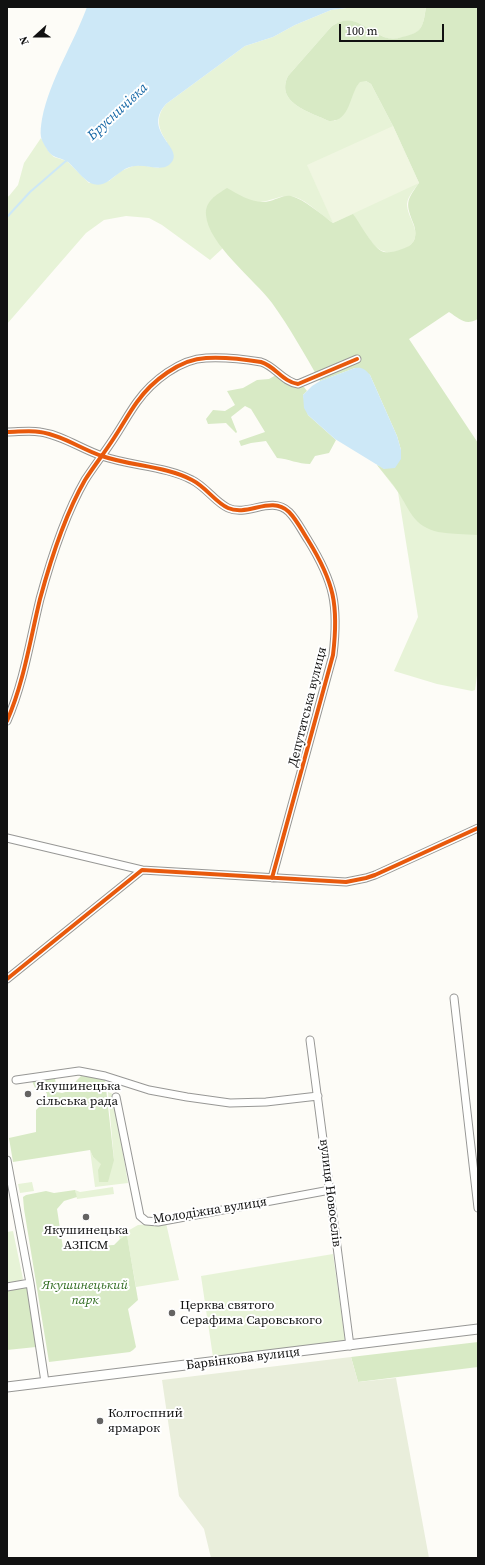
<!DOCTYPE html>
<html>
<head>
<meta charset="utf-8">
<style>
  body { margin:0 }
  #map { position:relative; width:485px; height:1565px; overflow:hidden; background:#fdfcf7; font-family:"Source Serif 4",serif }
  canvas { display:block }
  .frame { position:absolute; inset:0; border:8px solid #111; pointer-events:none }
  .north { position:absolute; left:16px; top:16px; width:40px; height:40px; -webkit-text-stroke:3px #fff; paint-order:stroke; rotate:249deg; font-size:11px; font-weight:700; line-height:16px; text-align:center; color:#111 }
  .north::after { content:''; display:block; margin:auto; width:14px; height:18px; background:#111; clip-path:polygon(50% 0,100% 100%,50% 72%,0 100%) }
  .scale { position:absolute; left:339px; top:24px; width:105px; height:18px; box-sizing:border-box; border:2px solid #111; border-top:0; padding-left:5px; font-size:12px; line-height:14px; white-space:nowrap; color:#111; -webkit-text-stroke:3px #fff; paint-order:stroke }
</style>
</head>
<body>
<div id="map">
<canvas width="485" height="1565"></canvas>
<div class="frame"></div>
<div class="north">N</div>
<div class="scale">100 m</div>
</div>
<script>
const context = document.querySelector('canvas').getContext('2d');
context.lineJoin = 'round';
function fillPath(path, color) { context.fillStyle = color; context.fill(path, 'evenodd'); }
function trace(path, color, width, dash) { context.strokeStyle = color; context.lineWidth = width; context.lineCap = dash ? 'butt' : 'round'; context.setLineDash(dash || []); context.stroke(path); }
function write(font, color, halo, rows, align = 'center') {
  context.font = font + ' "Source Serif 4",serif'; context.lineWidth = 4; context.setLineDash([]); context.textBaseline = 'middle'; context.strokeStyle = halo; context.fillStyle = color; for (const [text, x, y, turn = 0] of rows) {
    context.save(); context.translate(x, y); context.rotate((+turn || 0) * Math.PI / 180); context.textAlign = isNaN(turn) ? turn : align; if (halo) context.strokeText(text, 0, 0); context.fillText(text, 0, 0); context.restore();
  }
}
fillPath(new Path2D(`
  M354,7H426C423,24 424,32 405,37C398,38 391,40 384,37C366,30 352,11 331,27L288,76C275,103 310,112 329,121H335L360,81H366L371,84L393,126L419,183C414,190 408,196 407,204C407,217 421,230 413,242C409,249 391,255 383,251C378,250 375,245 371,242C359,235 345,230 333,223C322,216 308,201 295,197C283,193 272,201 260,202L230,246L223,248L210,260L162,225L149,218L126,216L104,220L86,233L7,324V197L9,196L18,185L24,163L41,138L49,152L54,157L67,161L89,183L109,181L121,171L133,166L140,165L159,168L167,142C158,129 155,117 166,104L245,46L273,37L295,25L331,10Z
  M377,465L384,466L478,530V668L475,690L472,691L437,684L394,671L418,617L398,492Z
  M108,1092L113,1094L128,1183L95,1187L90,1150L93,1157L102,1164L114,1160Z
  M32,1182L34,1191L20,1193L18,1184Z
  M113,1187L114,1194L77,1199L75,1190L80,1192Z
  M166,1223L179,1280L136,1287L127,1236L120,1239L119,1236L138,1225Z
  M13,1231L23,1279L20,1281L7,1284V1232Z
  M333,1254L345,1339L343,1341L213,1357L201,1276Z`), '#e7f3d7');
fillPath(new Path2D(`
  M426,7H478V319C465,326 460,319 449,312L409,339L478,443V535C465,534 451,534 438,532C413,526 410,510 398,492C392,482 384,474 377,465L384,469L401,450L397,436L370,375L355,368L320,381C305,355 290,328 272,303C255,280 208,244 206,215C205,201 216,195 227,188C240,195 254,205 270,201C278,199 283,195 291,196C304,199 322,215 333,223L353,214C360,223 373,249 384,252C390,253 397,251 402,249C408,247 414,244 415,237C416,233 415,229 414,225C406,204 405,202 419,183L393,126L371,84L366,81L360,82C349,94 351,122 329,121C310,112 275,103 288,76L331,27C353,11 364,29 384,37C390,39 396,39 402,37C423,33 423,26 426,7Z
  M276,375L298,387H304L307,391L303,395L308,415L336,440L329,453L315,456L310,464C298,464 289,459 277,458L266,441L251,443L241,446L239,441L265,432L251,409L245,406L231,417L237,432L236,433L226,423L208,424L206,419L213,410L225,411L235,405L227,391L243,388L257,380L269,379Z
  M81,1076L105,1079L114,1160L108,1182H99L98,1170L101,1164L93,1157L90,1150L13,1162L9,1138L36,1132V1110L47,1099V1094L44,1089L35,1088L32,1081L55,1078L57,1092L62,1093L72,1090L76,1081Z
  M75,1190L77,1197L64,1201L57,1209L63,1248L114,1245L120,1239L127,1235L138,1300L128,1309L136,1347L133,1350L130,1352L49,1362L24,1209L23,1197L26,1195L46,1191L54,1193Z
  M25,1285L28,1289L36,1347L7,1350V1289Z
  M478,1342V1367L358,1382L351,1357Z`), '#d8eac5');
fillPath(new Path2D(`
  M351,1357L358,1382L396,1378L429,1558H211L204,1529L179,1496L162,1380Z`), '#e9eedb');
fillPath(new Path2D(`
  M393,126L419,183L333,223L307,165Z`), '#f0f6e1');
fillPath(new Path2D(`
  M87,7H353L331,10L295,25L273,37L245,46L166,104C140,133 189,149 169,165C158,173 141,160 125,169C120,172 115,176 110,180C93,192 85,179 73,167C71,165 69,162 66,161C59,157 53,158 48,151C46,147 42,142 41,137C40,132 41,125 42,119C50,79 73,45 87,7Z
  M355,368C362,367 365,369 370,375L397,436L401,450V459L395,468L384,469L335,439L308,415L304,408L303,395L312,386L320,381Z`), '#cde8f7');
trace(new Path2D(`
  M7,217L30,192L67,160`), '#cde8f7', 2);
const minor = new Path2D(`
  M7,432C18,432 30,430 40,432C62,435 81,449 102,456C130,466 166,466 192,480C206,487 215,502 228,508C248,517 271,495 289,512C297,520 302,531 308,540C334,582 339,605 333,655L272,878
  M7,721C24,682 30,640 40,599C50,562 66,513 85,480C94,466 105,452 114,438C122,426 129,413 137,402C152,381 180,359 206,358C224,357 243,359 261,362C275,366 283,382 298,384L357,359
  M7,838L142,870
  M7,979L142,870L346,882L366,878L375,875L478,828
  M454,998L478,1208
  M310,1040L350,1346
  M16,1080L79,1071L105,1076L149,1090L187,1097L230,1103L266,1102L318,1096
  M116,1097L140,1216L146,1221L158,1222L330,1190
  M7,1160L30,1283L45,1382
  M7,1287L30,1283`);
const tertiary = new Path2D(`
  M7,1387L478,1329`);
trace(minor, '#979795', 9);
trace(tertiary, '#979795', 11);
trace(minor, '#fffffe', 7);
trace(tertiary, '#fffffe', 9);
trace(new Path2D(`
  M7,432C18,432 30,430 40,432C62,435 81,449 102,456C130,466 166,466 192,480C206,487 215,502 228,508C248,517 271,495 289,512C297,520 302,531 308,540C334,582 339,605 333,655L272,878
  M7,721C24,682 30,640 40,599C50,562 66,513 85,480C94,466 105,452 114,438C122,426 129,413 137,402C152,381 180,359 206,358C224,357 243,359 261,362C275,366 283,382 298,384L357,359
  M7,979L142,870L346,882L366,878L375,875L478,828`), '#e8590c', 4);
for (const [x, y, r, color] of [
  [28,1094,4,"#646362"],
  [86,1217,4,"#646362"],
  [172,1313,4,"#646362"],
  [100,1421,4,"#646362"]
]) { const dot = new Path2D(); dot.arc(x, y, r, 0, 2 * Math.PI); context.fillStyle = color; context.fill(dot); trace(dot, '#fff', 1.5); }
write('13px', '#111', '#fff', [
  ["Депутатська вулиця",308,707,-76],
  ["вулиця Новоселів",330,1193,83],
  ["Молодіжна вулиця",210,1211,-9],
  ["Барвінкова вулиця",243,1359,-7]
]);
write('13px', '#111', '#fff', [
  ["Якушинецька",36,1087],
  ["сільська рада",36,1102],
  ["Якушинецька",86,1231,"center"],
  ["АЗПСМ",86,1246,"center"],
  ["Церква святого",180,1306],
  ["Серафима Саровського",180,1321],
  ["Колгоспний",108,1414],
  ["ярмарок",108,1429]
], 'left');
write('italic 13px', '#2f6b1f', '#fff', [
  ["Якушинецький",85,1286],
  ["парк",85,1301]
]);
write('italic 14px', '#1768a6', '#fff', [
  ["Брусничівка",118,112,-43]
]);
</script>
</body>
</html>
